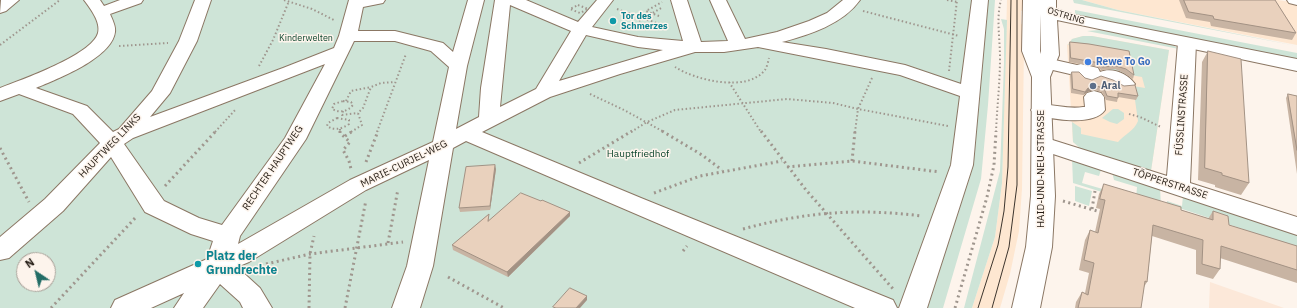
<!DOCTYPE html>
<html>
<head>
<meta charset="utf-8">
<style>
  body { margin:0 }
  #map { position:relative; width:1297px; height:308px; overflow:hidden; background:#fdf4ec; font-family:"IBM Plex Sans",sans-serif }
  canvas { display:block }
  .north { position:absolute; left:16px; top:252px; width:40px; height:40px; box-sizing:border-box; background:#fdf4ec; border:1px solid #a79e96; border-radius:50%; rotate:325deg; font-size:11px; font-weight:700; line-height:16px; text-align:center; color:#251d15 }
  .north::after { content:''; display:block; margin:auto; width:14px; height:18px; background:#236d66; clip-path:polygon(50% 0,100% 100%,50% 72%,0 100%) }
</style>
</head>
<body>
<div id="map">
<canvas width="1297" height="308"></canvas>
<div class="north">N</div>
</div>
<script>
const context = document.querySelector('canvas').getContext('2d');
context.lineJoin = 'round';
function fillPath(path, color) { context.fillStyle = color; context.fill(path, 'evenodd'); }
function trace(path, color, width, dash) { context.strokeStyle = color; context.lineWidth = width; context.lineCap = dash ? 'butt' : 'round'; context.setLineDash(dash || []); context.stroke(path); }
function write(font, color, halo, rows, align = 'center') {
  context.font = font + ' "IBM Plex Sans",sans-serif'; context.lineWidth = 3; context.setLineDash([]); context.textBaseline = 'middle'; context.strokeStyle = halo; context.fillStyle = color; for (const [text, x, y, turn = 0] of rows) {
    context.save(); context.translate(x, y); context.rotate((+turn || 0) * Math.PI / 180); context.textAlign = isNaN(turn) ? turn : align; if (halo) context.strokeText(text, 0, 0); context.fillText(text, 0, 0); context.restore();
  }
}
fillPath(new Path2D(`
  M1007,0H1025L1027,10L1021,11V24L1027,25L1024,46L1022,189L1019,231L1010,274L1000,308H972L995,237L1002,183Z
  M1082,0H1278L1297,3V45L1118,10Z
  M1083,36H1092L1169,50L1151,171L1080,148L1073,142L1067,45L1072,39Z`), '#fee7d1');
fillPath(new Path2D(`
  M1210,282L1284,308H1209Z`), '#fce8d9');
fillPath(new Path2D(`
  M0,0H995L988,105L981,179L943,308H0ZM24,260H48V284H24Z
  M1073,0H1082L1118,10L1297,46L1074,3Z
  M1075,10L1297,53V62L1075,17Z
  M1001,19L1007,20L1002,183L995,237L972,308H964L1000,171L1004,63V29Z
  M1100,30C1115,32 1169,39 1179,49L1087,31Z
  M1083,36H1092L1169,50L1151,171L1086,151L1080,148L1073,142L1072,122L1081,128V134L1118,142C1125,134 1134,131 1138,121L1133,86L1145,88L1142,77L1107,71L1104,51L1068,45L1072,39Z
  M1113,109H1118L1124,113V119L1117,124L1110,122L1102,118Z
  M1072,158L1101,170L1099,176L1085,172L1082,183L1106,190L1105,193L1073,183Z
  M1112,172L1160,187L1161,207L1136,199L1137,187L1114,180Z
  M1075,186L1092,191L1089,206L1075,201Z
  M1183,196L1297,233V247L1167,204V201L1182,206Z`), '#cee4d7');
const minor = new Path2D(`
  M19,0L6,11L0,13L1,0Z
  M84,0H100L104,6L120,0H143L141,3L110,14C112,19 116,26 115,32C112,58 57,79 36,88L87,106L113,132L119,129L152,91L179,41L195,0H211L197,41L170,93L150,117L283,68L334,48L339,36L349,0H385L383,3L363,7L358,31H395L443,43L453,52L468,0H484L467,66L456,129L479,117L481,88L495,0H526L578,22L597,0H613L592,27L638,37L683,41L671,0H687L701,42L728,41L710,0H726L745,39L777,32L809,21L827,13L843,0H860C843,24 809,35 782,42L826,49L905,65L961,84L972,0H988L973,165L927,308H899L951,165L960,96L900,75L758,47L724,52H695L620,74L550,97L482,132L641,198L893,300L897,308H855L466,141L453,148L433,266L420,308H392L407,266L429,160L366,190L249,262L237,267L260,288L272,308H243L240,302L220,284L203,308H174L184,293L151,308H111L115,300L207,259L213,241L191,234L145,212L111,157L63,211L9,258L0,260V237L45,199L100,143L73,114L19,94L0,101V88C21,80 92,55 98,33C101,22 90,8 84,0ZM510,5L571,31L536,89L500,107ZM586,35L638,47L663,50L559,81ZM354,41H395L431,51L449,67L433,142L350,180L238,244L240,236L306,139ZM325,64L285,138L222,225L199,218L164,201L124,144L133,138Z
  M1287,0H1297V5L1289,3Z
  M1187,38L1193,39L1196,43L1190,183L1297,217V235L1035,148L1032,143L1035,138L1043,137L1167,176L1178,43L1181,39Z
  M1046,58L1077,65L1081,64L1098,68L1100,72C1112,67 1127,73 1135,84L1132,88C1119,91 1121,86 1112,82C1107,80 1103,80 1099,78L1098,80L1091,82L1084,80C1081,75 1075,72 1070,74L1040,67L1037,63L1040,59Z
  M1094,91L1101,93L1104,97L1105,110C1093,127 1051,119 1034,114L1031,110L1034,106C1050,102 1066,110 1083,107H1085L1084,97L1087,93Z`);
const major = new Path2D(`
  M1023,0H1056V9L1075,15L1297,59V71L1057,20L1059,55L1050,77L1055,196L1052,247L1040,308H1012L1026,247L1031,196L1032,77L1022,51ZM1040,14L1041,54L1040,51Z`);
trace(minor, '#8b7764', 2);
trace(major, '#8b7764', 2);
trace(new Path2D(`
  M284,0L312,9L334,20
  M947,0L958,2
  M578,5L588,9L580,13L570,9Z
  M617,9L665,26L669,29
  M863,11L959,36
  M659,16L646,11L662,2
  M639,21L663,7
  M0,45L60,0
  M119,46L168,43
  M259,66L273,40L289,1
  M675,67C695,80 747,93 765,70C767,67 768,62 769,58
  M949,71L957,0
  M872,78L858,109L948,126
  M729,82L761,132
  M590,94L624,110L664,132
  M343,101L351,102L353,105C347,112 340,113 332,109L334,104Z
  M346,101L351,91L371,87
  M343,111L342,115L358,113
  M1129,114L1140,117L1161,127
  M337,118L349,120V124C342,129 334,131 327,126L328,123Z
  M340,129V132
  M215,132L236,109
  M351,132L362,125L358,113L363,108L371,87L381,83L395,82
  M377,132L406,54
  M631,132L647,122L675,110L787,99L833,103L858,109L855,132
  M996,132C997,107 1000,83 1000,58C1000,38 996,19 1001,0`), '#9f968e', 2, [1.5, 2.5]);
trace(new Path2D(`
  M340,131V133L350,142L343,150L349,161L351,169
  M662,131L702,155L722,170
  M761,131L806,190L894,290
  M345,136L353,131
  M0,148L29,202
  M852,161L855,131
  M366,162L378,131
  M579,163L632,131
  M787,167L852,161L940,172
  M165,186L216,131
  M654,193L700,176L782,161
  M1063,201L1097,211L1098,209
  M1092,209L1095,191
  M743,229C805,212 858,208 922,216
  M388,243L398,189
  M683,251L687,246
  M266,264L310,254L403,242
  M448,277L504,308
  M51,308L137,216
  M309,308L310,254L314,236
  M345,308L366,200
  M955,308L987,197L994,165L996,131`), '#9f968e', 3, [2, 3.5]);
fillPath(minor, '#fff');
fillPath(major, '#fff');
trace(new Path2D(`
  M978,308L998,245L1004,211L1008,167L1011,0
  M992,308L1009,247L1017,185V0`), '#3d352d', 1);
fillPath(new Path2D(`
  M1179,0H1275L1296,33L1292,40L1211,26L1210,22L1186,18Z
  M1070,42L1089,44L1134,75L1133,79L1124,73L1115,69L1101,70L1098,67L1069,62V45Z
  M1208,51L1249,183L1241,195L1215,187V185L1198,180L1202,62Z
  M1072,72L1085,78L1138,96L1136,100L1118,97L1117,102L1106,100L1102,92L1094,90L1087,92L1083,95L1071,93L1070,75Z
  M1288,94L1297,96V174L1286,98Z
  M496,169L490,210L460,212L459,208Z
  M1104,184L1181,210L1208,219L1213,211L1229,225L1297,246V283L1220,258V269L1213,279L1196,274V250L1152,236L1147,282L1144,287L1141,308H1075L1076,302L1082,292L1085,293L1089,273L1079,270L1085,240L1090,230L1095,232L1100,209L1096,208L1099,194Z
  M541,201L570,212V216L508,277L453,250L452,245L489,214V220Z`), '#c8b4a3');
fillPath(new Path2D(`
  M1096,86L1094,90L1087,92L1083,95L1085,92L1088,88Z
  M495,165L496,169L490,210V206Z
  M570,212V216L508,277L507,272Z
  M587,296V300L580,308H576Z`), '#a39284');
const building = new Path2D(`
  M1184,0H1275L1296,33L1214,19L1213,16L1189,12Z
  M1070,42L1089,44L1129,51L1134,75L1126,69L1116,66L1102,67L1100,63L1071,58Z
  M1208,51L1241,59L1249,183L1222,175V173L1205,168Z
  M1072,72H1079L1085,78L1092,80L1101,76L1113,80L1124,86L1135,85L1138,96L1118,93V98L1107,96L1104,88L1096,86L1088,88L1085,92L1073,89Z
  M1288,94L1297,96V150Z
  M495,165L490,206L459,208L466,167Z
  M1104,184L1181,207V210L1213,220V211L1228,216L1229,225L1297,246V270L1221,246L1220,269L1202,264L1203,240L1153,225L1147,282L1145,281L1141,308H1078L1082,292L1088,295L1094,263L1084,260L1090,230L1098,233L1105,200L1100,199Z
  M521,193L541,201L542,200L570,212L507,272L452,245L489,214L488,221Z
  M570,288L587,296L576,308H556L553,307Z`);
fillPath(building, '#e9d1bd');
trace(building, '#a39284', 1);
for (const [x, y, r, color] of [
  [613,21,4,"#0f9aa8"],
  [1088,62,4,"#3f7fe0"],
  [1093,86,4,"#5c6f8a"],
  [198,264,4,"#0f9aa8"]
]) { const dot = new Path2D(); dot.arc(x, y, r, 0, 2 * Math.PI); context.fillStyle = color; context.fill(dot); trace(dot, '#fdf4ec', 1.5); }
write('bold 9px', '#0d838f', '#fdf4ec', [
  ["Tor des",621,16],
  ["Schmerzes",621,26]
], 'left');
write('9px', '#251d15', '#fdf4ec', [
  ["OSTRING",1066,16,17]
]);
write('9px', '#0e472e', '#fdf4ec', [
  ["Kinderwelten",306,38]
]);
write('bold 10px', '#366cbe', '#fdf4ec', [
  ["Rewe To Go",1096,62]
], 'left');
write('bold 10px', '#4e5e75', '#fdf4ec', [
  ["Aral",1101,86]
], 'left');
write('10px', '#251d15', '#fdf4ec', [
  ["FÜSSLINSTRASSE",1182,115,-86],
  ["HAUPTWEG LINKS",110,146,-46],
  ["MARIE-CURJEL-WEG",404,164,-26],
  ["RECHTER HAUPTWEG",273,168,-56],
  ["HAID-UND-NEU-STRASSE",1041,169,-90],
  ["TÖPPERSTRASSE",1170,184,18]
]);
write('10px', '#0e472e', '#fdf4ec', [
  ["Hauptfriedhof",638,154]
]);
write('bold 12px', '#0d838f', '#fdf4ec', [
  ["Platz der",206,257],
  ["Grundrechte",206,271]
], 'left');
</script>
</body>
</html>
